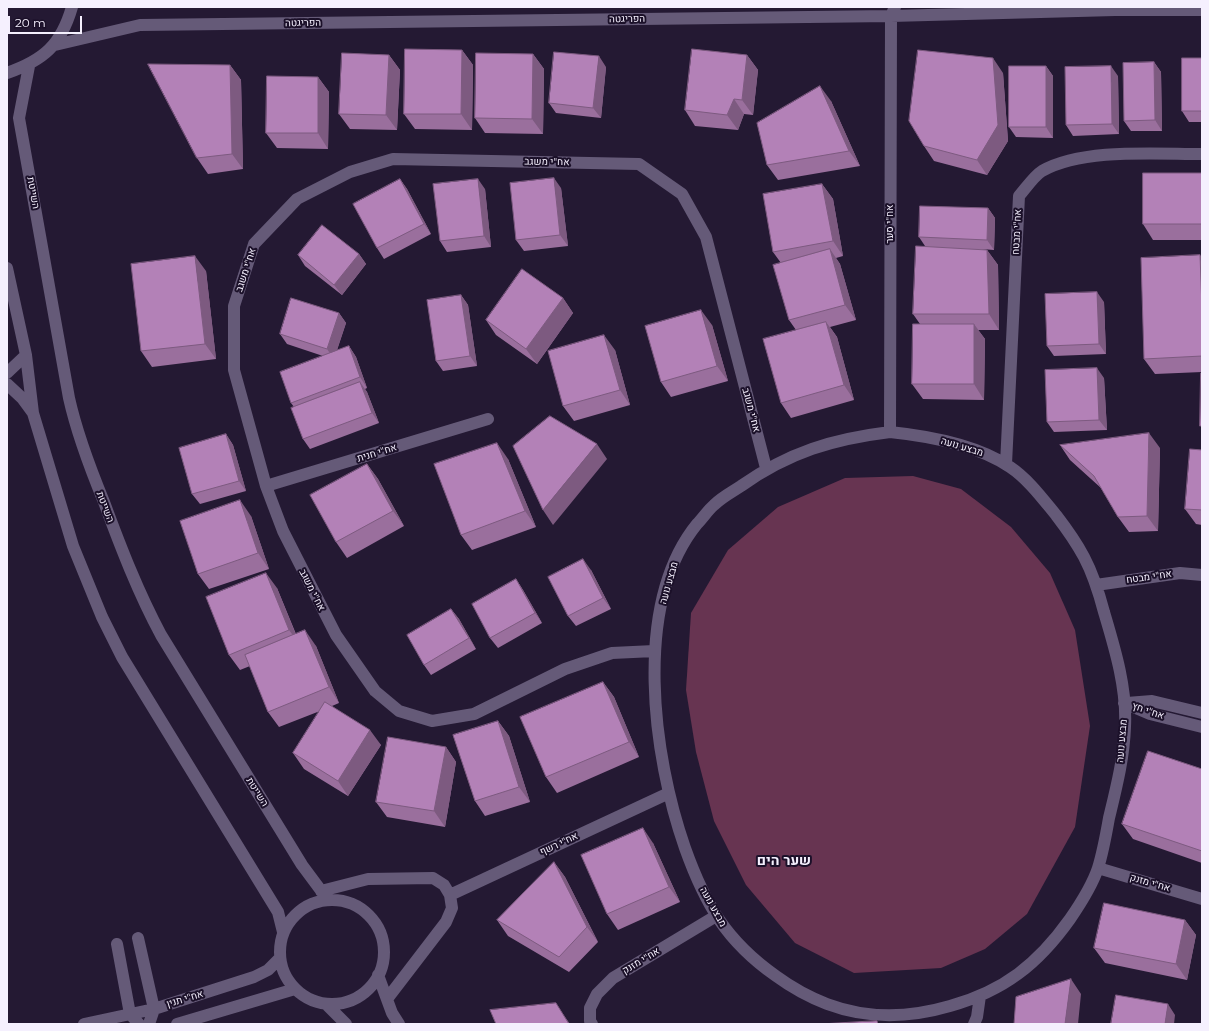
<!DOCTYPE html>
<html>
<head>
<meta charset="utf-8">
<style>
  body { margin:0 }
  #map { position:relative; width:1209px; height:1031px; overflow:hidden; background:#241933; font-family:Montserrat,sans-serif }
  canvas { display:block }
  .frame { position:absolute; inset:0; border:8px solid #f5f0fe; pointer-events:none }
  .scale { position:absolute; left:8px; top:16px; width:74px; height:18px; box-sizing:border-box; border:2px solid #f5f0fe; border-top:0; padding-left:5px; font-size:12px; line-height:14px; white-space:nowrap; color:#f5f0fe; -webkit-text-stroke:3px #1b1029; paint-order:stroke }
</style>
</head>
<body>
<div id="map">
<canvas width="1209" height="1031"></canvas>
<div class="frame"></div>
<div class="scale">20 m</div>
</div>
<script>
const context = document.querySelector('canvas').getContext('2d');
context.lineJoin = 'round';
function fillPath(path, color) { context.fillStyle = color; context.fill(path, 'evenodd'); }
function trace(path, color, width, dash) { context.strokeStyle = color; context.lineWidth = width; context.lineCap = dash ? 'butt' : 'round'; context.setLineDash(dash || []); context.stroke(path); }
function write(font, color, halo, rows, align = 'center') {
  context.font = font + ' Montserrat,Heebo,sans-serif'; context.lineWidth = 4; context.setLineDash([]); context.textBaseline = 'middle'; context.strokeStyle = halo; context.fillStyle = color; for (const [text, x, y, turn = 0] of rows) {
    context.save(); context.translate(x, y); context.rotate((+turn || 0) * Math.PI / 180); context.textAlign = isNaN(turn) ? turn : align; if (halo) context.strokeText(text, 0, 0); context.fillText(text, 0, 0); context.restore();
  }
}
fillPath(new Path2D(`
  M913,476L961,489L1011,527L1050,573L1075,630L1090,726L1075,827L1027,914L985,949L941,968L854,973L795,943L746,885L714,821L696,752L686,690L691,613L728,550L778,507L845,478Z`), '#673451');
trace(new Path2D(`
  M55,45L140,25L891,16L1115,10H1202
  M29,66L19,118L69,398C77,434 90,468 104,502C121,548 138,592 161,635L302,865L328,900
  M7,73C44,60 61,45 72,7
  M7,268L26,355L33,413L73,546L102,617L122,657L278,912L283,932
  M7,373L26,355
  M7,384L22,398L33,413
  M890,432C929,436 976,444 1010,467C1028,479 1042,498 1056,515C1066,528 1076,542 1084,557C1093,574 1099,593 1104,612C1115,649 1127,688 1125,727C1124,758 1116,789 1109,818C1106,835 1103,852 1098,868C1092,886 1081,903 1070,919C1038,964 1004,991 950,1006C909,1018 867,1019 827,1004C809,997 791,987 776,976C726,941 705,904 685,848C653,757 632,604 697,524C703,518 708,510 714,505C722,497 732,492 741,486C789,452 833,439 890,432Z
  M890,432L891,16L895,7
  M1006,464L1019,196C1026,188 1034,176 1042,171C1083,148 1155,154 1202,154
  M266,486L488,419
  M1096,585L1180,573L1202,575
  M654,651L612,653L565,669L474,714L432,721L399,711L375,691L336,635L283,531L266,486L234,370V306L254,244L297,199L350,172L393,159L639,164L682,194L706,237L766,468
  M1124,703L1150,714L1202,727
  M1127,703L1152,701L1202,713
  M1098,868L1202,899
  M321,891L368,879L433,878L444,885L450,895L452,908L446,922L387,999
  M450,895L669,793
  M280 952a52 52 0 1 1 104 0a52 52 0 1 1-104 0Z
  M138,938L154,1009L149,1024
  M117,944L130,1014L139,1024
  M378,975L392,1013L399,1024
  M326,1004L346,1024
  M84,1024L154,1009L254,977L268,970L280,958
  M177,1024L295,989
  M592,1024L590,1021V1008L597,994L613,978L716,916
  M974,1024L977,1017L980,996`), '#655a78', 12);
fillPath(new Path2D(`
  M462,50L473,65L472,130L415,129L404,114Z
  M533,54L544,69L543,134L485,133L475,118Z
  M389,55L400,70L397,130L350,129L339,114Z
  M747,55L758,70L753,115L744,114L738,130L695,126L685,110Z
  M1202,58V122H1189L1182,111Z
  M1154,62L1161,72L1162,131H1131L1124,121Z
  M230,65L241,80L243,169L208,174L197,158Z
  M1046,66L1053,76V138L1016,137L1009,127Z
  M606,67L601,118L556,113L549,103Z
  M1003,73L1008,141L987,175L934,161L924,146Z
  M1118,76L1119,134L1073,136L1066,125Z
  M318,77L329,92L328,149L277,148L266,133Z
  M831,101L860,166L778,180L767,165Z
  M1202,173V240H1153L1143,224Z
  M400,179L407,189L431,234L384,259L377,248Z
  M822,184L833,199L843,256L836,258L840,264L856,320L830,327L837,337L854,400L791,418L781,403L796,330L789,320L781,263L773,252Z
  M561,188L568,246L524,251L516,240Z
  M485,189L491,247L447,252L440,241Z
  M988,208L995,218L994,250L981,249L987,250L998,265L999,330H978L985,339L984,400L923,399L912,384L920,324L913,314L925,246L919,237Z
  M359,254L366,264L342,295L305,266L298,255Z
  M1202,258V372L1155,374L1144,359Z
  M206,271L216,359L152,367L141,351Z
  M461,295L468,305L477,366L443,371L436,361Z
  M563,298L573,313L537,364L496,335L486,320Z
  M1104,302L1106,354L1054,356L1047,346Z
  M339,313L346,323L337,350L349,346L356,357L367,388L365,389L367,392L379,423L310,449L303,439L294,407L291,403L323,356L287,344L280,334Z
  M712,325L728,381L671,397L661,382Z
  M615,350L630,405L574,421L563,406Z
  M1104,378L1107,430L1054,432L1047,422Z
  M226,434L233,445L246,491L200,504L192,494Z
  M1060,445L1160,448L1158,531L1129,532L1118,517L1101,488L1070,460Z
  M1202,450V525L1196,524L1185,509Z
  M508,459L536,527L472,550L461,535Z
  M367,464L378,479L404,526L347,558L336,542Z
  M251,516L269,569L209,589L198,574Z
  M591,570L611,609L576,626L568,616Z
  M516,579L523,590L542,623L498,648L490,638Z
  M277,588L296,634L316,646L339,703L332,706L381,745L348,796L304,769L293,753L320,711L279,727L268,712L250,666L240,670L229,655Z
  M451,609L459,619L476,649L431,675L424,665Z
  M603,682L614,697L639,757L557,793L546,777Z
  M498,721L509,736L530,802L485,816L475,801Z
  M446,747L456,762L445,827L387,817L376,802Z
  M1202,769V863L1133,839L1122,824Z
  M653,843L680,902L618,930L607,914Z
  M554,862L565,877L598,942L569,972L508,936L497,920Z
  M1185,920L1196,935L1187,980L1105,963L1094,948Z`), '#9a6f9d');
fillPath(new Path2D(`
  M462,50L473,65L472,130L461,114Z
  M533,54L544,69L543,134L532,119Z
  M389,55L400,70L397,130L386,115Z
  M747,55L758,70L753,115L742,100Z
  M599,56L606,67L601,118L593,108Z
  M993,58L1003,73L1008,141L987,175L977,160Z
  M1154,62L1161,72L1162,131L1155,120Z
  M230,65L241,80L243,169L232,154Z
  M1046,66L1053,76V138L1046,127Z
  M1111,66L1118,76L1119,134L1112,124Z
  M318,77L329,92L328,149L318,133Z
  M820,86L831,101L860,166L849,151Z
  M734,99L744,114L738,130L727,115Z
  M554,178L561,188L568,246L560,235Z
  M400,179L407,189L431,234L424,224Z
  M478,179L485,189L491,247L484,236Z
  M822,184L833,199L843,256L833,241Z
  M988,208L995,218L994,250L987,240Z
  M830,249L840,264L856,320L845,305Z
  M987,250L998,265L999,330L989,314Z
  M359,254L366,264L342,295L334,285Z
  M1200,255L1202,258V308Z
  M195,256L206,271L216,359L205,344Z
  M1097,292L1104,302L1106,354L1099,344Z
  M461,295L468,305L477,366L470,356Z
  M563,298L573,313L537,364L526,349Z
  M701,310L712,325L728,381L717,366Z
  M339,313L346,323L334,359L327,349Z
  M826,322L837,337L854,400L844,385Z
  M974,324L985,339L984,400L974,384Z
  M604,335L615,350L630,405L620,390Z
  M349,346L356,357L367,388L360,377Z
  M1097,368L1104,378L1107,430L1099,420Z
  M360,382L367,392L379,423L372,413Z
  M1149,433L1160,448L1158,531L1147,516Z
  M226,434L233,445L246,491L239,481Z
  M497,443L508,459L536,527L525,511Z
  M597,444L607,459L553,525L543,510Z
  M367,464L378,479L404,526L393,511Z
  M240,500L251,516L269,569L258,553Z
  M583,559L591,570L611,609L603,598Z
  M266,573L277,588L300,645L289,630Z
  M516,579L523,590L542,623L535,613Z
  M451,609L459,619L476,649L469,638Z
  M305,630L316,646L339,703L329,687Z
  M603,682L614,697L639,757L629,742Z
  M498,721L509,736L530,802L519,787Z
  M370,730L381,745L348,796L338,781Z
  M446,747L456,762L445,827L434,811Z
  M643,828L653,843L680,902L669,887Z
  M554,862L565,877L598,942L587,927Z
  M1185,920L1196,935L1187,980L1176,964Z
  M1071,979L1081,994L1078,1024H1065Z
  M556,1003L563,1014L570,1024H569Z
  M1168,1004L1175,1015L1174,1024H1165Z`), '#7d5a80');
const building = new Path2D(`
  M405,49L462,50L461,114H404Z
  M692,49L747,55L742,100L734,99L727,115L685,110Z
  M918,50L993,58L998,125L977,160L924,146L909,121Z
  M554,52L599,56L593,108L549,103Z
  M342,53L389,55L386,115L339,114Z
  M476,53L533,54L532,119L475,118Z
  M1182,58H1202V111H1182Z
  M1154,62L1155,120L1124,121L1123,63Z
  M148,64L230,65L232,154L197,158Z
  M1009,66H1046V127H1009Z
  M1111,66L1112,124L1066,125L1065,67Z
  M267,76L318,77V133H266Z
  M820,86L849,151L767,165L757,123Z
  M1143,173H1202V224H1143Z
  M554,178L560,235L516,240L510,183Z
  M400,179L424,224L377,248L353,204Z
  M478,179L484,236L440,241L433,184Z
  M822,184L833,241L773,252L763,194Z
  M920,206L988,208L987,240L919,237Z
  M322,225L359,254L334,285L298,255Z
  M916,246L987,250L989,314H913Z
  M830,249L845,305L789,320L773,265Z
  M1200,255L1202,308V356L1144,359L1141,258Z
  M195,256L205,344L141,351L131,264Z
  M522,269L563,298L526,349L486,320Z
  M1097,292L1099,344L1047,346L1045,294Z
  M461,295L470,356L436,361L427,300Z
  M291,298L339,313L327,349L280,334Z
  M701,310L717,366L661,382L645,326Z
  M826,322L844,385L781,403L763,339Z
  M913,324H974V384H912Z
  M604,335L620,390L563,406L548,351Z
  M349,346L360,377L291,403L280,372Z
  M1097,368L1099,420L1047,422L1045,370Z
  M1201,373H1202V426H1200Z
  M360,382L372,413L303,439L291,408Z
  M550,416L597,444L543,510L513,446Z
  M1149,433L1147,516L1118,517L1094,476L1060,445Z
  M226,434L239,481L192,494L179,448Z
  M497,443L525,511L461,535L434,464Z
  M1190,449L1202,450V510L1185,509Z
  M367,464L393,511L336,542L310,495Z
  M240,500L258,553L198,574L180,521Z
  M583,559L603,598L568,616L548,577Z
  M266,573L289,630L229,655L206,597Z
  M516,579L535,613L490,638L472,604Z
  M451,609L469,638L424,665L407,635Z
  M305,630L329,687L268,712L245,655Z
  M603,682L629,742L546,777L520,717Z
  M325,702L370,730L338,781L293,753Z
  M498,721L519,787L475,801L453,735Z
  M388,737L446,747L434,811L376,802Z
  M1148,751L1202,769V851L1122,824Z
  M643,828L669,887L607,914L581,855Z
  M554,862L587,927L559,957L497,920Z
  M1104,903L1185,920L1176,964L1094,948Z
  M1071,979L1065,1024H1014L1016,997Z
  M1116,995L1168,1004L1165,1024H1111Z
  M556,1003L569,1024H496L490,1010Z
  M877,1021L878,1024H821Z`);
fillPath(building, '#b381b7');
trace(building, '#7d5a80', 1);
write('10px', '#f5f0fe', '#1b1029', [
  ["הפריגטה",627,19,-1],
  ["הפריגטה",303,23,-1],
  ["אח\"י משגב",547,162,1],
  ["השייטת",33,193,80],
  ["אח\"י סער",890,224,-90],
  ["אח\"י מבטח",1017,232,-87],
  ["אח\"י משגב",246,270,-72],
  ["אח\"י משגב",751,410,75],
  ["מבצע נועה",962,447,17],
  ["אח\"י חנית",377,453,-17],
  ["השייטת",105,507,69],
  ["אח\"י מבטח",1149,577,-8],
  ["מבצע נועה",669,583,-74],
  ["אח\"י משגב",312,590,63],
  ["אח\"י חץ",1148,711,19],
  ["מבצע נועה",1122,741,-85],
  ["השייטת",257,792,58],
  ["אח\"י רשף",559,844,-25],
  ["אח\"י מזנק",1150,883,16],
  ["מבצע נועה",713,907,61],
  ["אח\"י מזנק",641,961,-31],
  ["אח\"י תנין",185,999,-17]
]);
write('bold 14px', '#f5f0fe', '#1b1029', [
  ["שער הים",784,861]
]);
</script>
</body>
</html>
